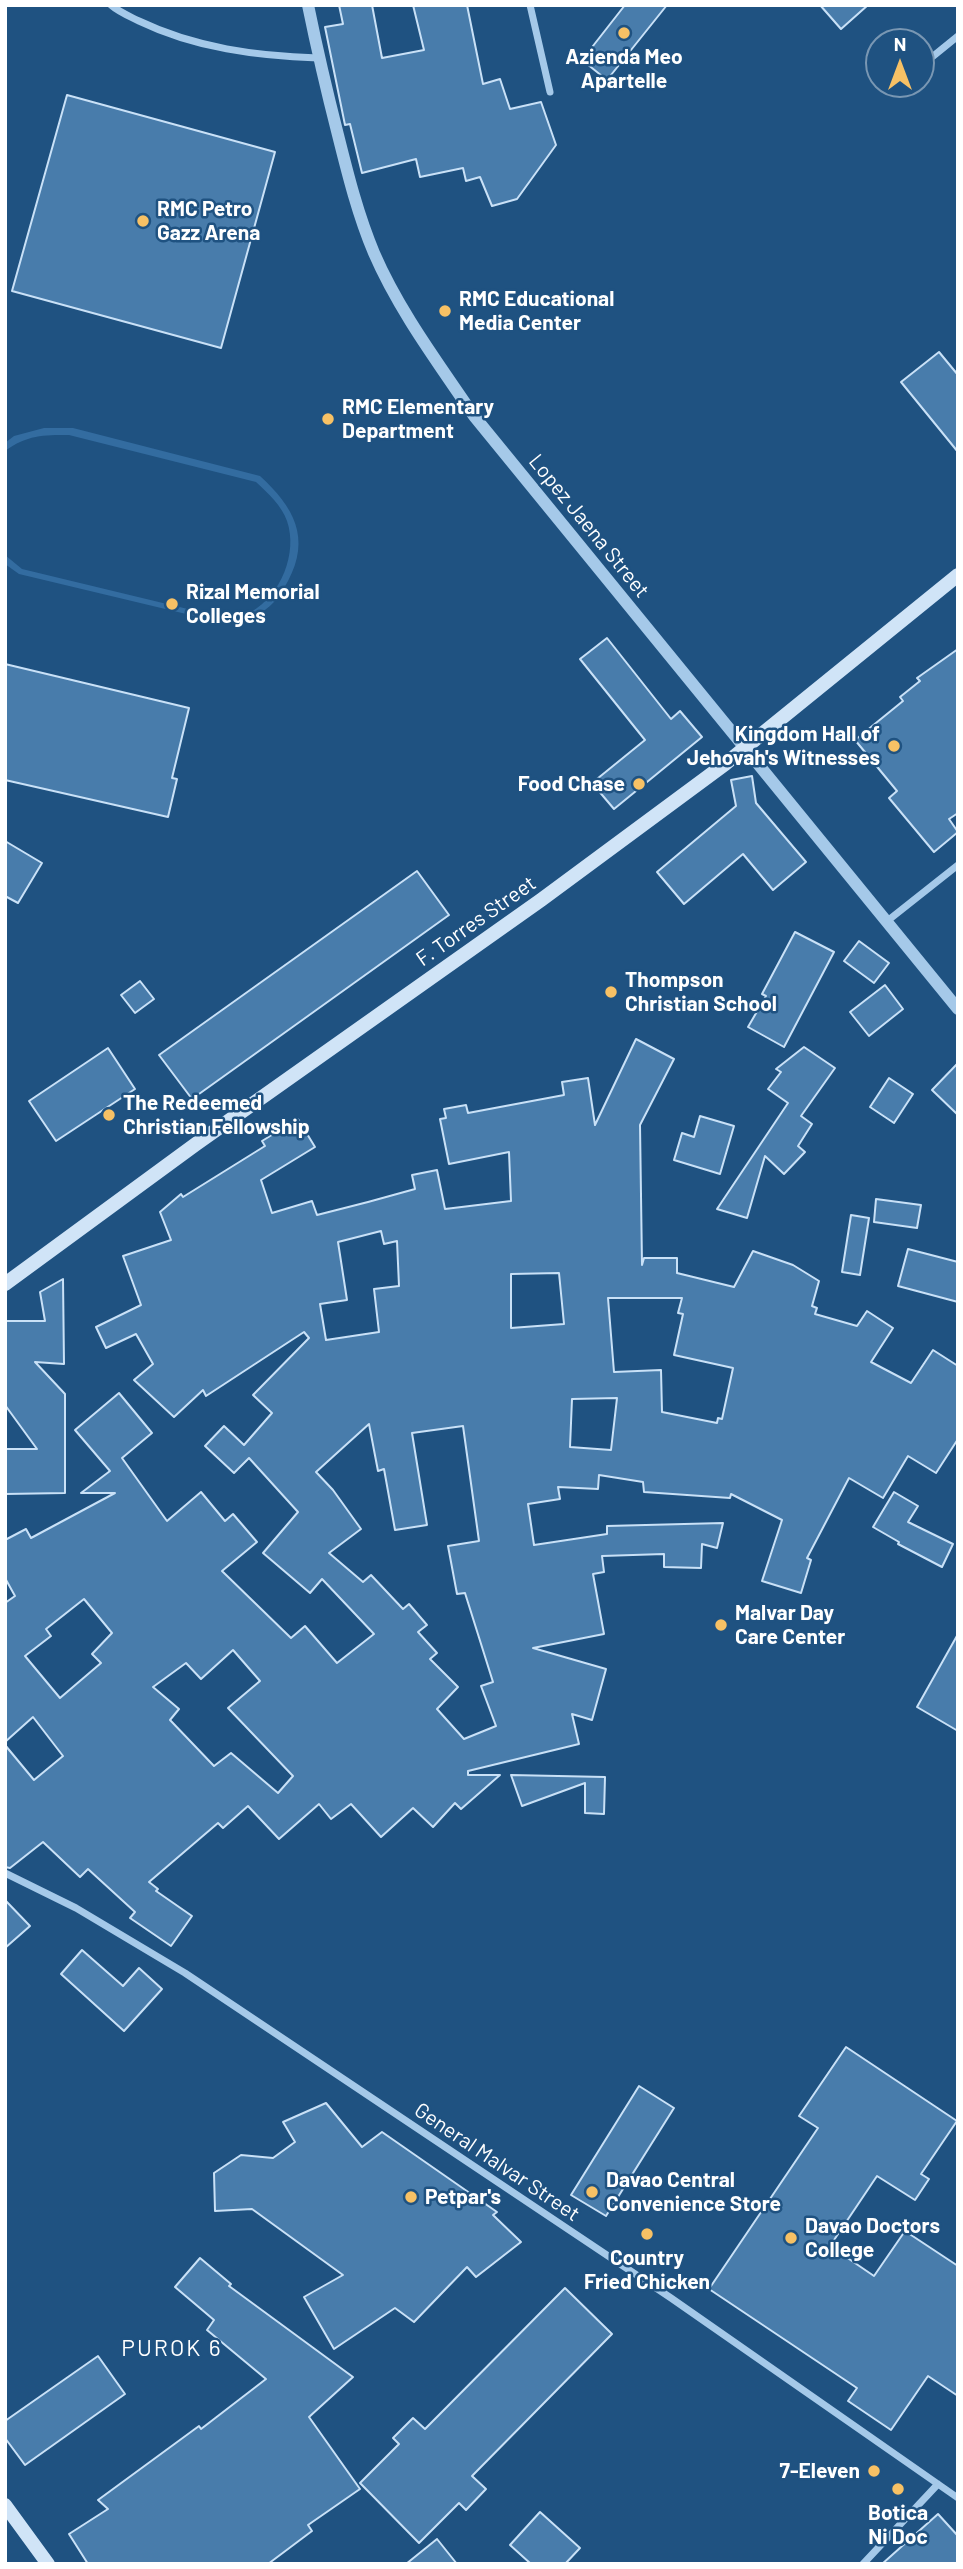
<!DOCTYPE html>
<html>
<head>
<meta charset="utf-8">
<style>
  body { margin:0 }
  #map { position:relative; width:963px; height:2569px; overflow:hidden; background:#1f5281; font-family:Barlow,sans-serif }
  canvas { display:block }
  .frame { position:absolute; inset:0; border:7px solid #fff; pointer-events:none }
  .north { position:absolute; left:865px; top:28px; width:70px; height:70px; box-sizing:border-box; background:#1f5281; border:2px solid #7997b3; border-radius:50%; rotate:0deg; font-size:19px; font-weight:700; line-height:28px; text-align:center; color:#fff }
  .north::after { content:''; display:block; margin:auto; width:24px; height:32px; background:#f7c165; clip-path:polygon(50% 0,100% 100%,50% 72%,0 100%) }
</style>
</head>
<body>
<div id="map">
<canvas width="963" height="2569"></canvas>
<div class="frame"></div>
<div class="north">N</div>
</div>
<script>
const context = document.querySelector('canvas').getContext('2d');
context.lineJoin = 'round';
function fillPath(path, color) { context.fillStyle = color; context.fill(path, 'evenodd'); }
function trace(path, color, width, dash) { context.strokeStyle = color; context.lineWidth = width; context.lineCap = dash ? 'butt' : 'round'; context.setLineDash(dash || []); context.stroke(path); }
function write(font, color, halo, rows, align = 'center') {
  context.font = font + ' Barlow,sans-serif'; context.lineWidth = 5; context.setLineDash([]); context.textBaseline = 'middle'; context.strokeStyle = halo; context.fillStyle = color; for (const [text, x, y, turn = 0] of rows) {
    context.save(); context.translate(x, y); context.rotate((+turn || 0) * Math.PI / 180); context.textAlign = isNaN(turn) ? turn : align; if (halo) context.strokeText(text, 0, 0); context.fillText(text, 0, 0); context.restore();
  }
}
fillPath(new Path2D(`
  M44,428H73L260,476C294,507 311,538 288,581C280,596 270,610 254,616C246,620 237,622 228,624L19,574L5,564V555L22,569L225,618C233,616 244,616 251,612C281,595 298,553 287,521C282,506 268,493 256,482L69,435C43,435 27,435 5,451V443L14,436Z`), '#336ca0');
const building = new Path2D(`
  M339,5H372L382,58L424,50L413,5H467L483,84L500,79L510,109L541,102L556,145L517,199L492,206L480,177L466,181L463,168L420,177L416,159L362,173L350,124L345,125L325,27L343,24Z
  M625,5H667L607,80L582,60Z
  M820,5H868L841,29Z
  M67,95L275,152L221,348L12,291Z
  M939,352L958,375V452L901,382Z
  M607,638L671,719L680,711L702,737L614,809L592,783L645,740L580,659Z
  M958,649V813L949,819L958,832L934,852L889,798L897,791L855,740L903,701L900,697L920,681L917,678Z
  M5,664L189,708L172,778L177,779L168,817L5,780Z
  M752,776L756,803L806,862L773,890L743,854L684,904L657,872L736,806L731,780Z
  M5,841L42,863L18,903L5,896Z
  M417,871L449,915L192,1099L159,1055Z
  M795,932L834,952L784,1047L748,1027L766,996L762,994Z
  M859,941L889,963L874,983L844,961Z
  M140,981L154,999L135,1013L121,995Z
  M885,985L903,1009L869,1036L850,1012Z
  M636,1039L674,1059L640,1125L642,1265L644,1258H677V1273L734,1287L753,1251L793,1265L819,1281L812,1306L817,1308L815,1314L857,1326L867,1311L893,1328L871,1362L911,1383L933,1350L958,1366V1439L936,1473L908,1456L883,1498L849,1478L807,1558L811,1560L801,1593L762,1581L782,1520L731,1494L730,1498L644,1492L643,1482L599,1475L598,1489L558,1487L560,1499L528,1504L534,1545L607,1534V1526L723,1523L717,1548L702,1544L701,1568L664,1567V1554L602,1556L604,1572L593,1574L604,1634L533,1648L606,1669L592,1720L572,1714L579,1744L468,1771V1775H500L461,1809L455,1803L433,1827L413,1808L381,1837L351,1804L331,1819L319,1804L279,1839L248,1806L223,1828L218,1823L149,1882L158,1889L156,1891L192,1916L171,1946L130,1918L135,1912L88,1869L80,1877L43,1842L10,1868L5,1867V1745L34,1780L63,1756L33,1717L5,1742V1603L15,1596L5,1578V1540L26,1529L31,1538L115,1493H81L110,1471L75,1430L119,1393L152,1433L122,1458L167,1521L201,1492L225,1521L233,1514L257,1542L222,1571L291,1638L305,1626L337,1663L374,1634L322,1579L310,1593L263,1553L298,1512L249,1458L234,1473L205,1446L224,1426L244,1445L272,1413L253,1395L309,1338L304,1332L206,1396L203,1390L174,1417L134,1380L153,1364L136,1334L106,1348L96,1327L141,1305L123,1256L171,1240L160,1212L181,1194L183,1197L265,1146L262,1141L298,1119L315,1147L261,1180L272,1213L312,1201L317,1215L368,1202L415,1189L412,1175L437,1170L445,1209L511,1201L509,1152L449,1164L440,1119L446,1118L444,1109L466,1105L468,1113L564,1095L562,1082L588,1078L595,1125ZM381,1231L384,1244L397,1241L399,1286L374,1289L379,1332L326,1340L320,1304L347,1300L338,1242ZM559,1273L564,1324L511,1328V1274ZM608,1298H682L678,1313L683,1314L674,1355L733,1368L722,1419L718,1418L717,1423L662,1412L661,1370L614,1372ZM617,1398L611,1450L570,1447L572,1399ZM369,1424L378,1471L384,1469L395,1530L427,1525L412,1433L463,1426L479,1541L448,1546L457,1594L465,1593L493,1682L481,1686L496,1726L464,1739L437,1709L458,1687L430,1659L437,1653L418,1632L427,1625L409,1604L403,1609L371,1575L363,1582L329,1553L361,1529L333,1490L316,1472ZM84,1599L112,1633L92,1654L101,1663L60,1698L25,1656L51,1636L46,1629ZM233,1650L260,1681L228,1708L293,1776L278,1793L231,1753L214,1766L170,1720L179,1709L153,1687L186,1663L201,1679Z
  M804,1047L835,1068L801,1116L812,1124L798,1146L805,1152L784,1174L765,1156L747,1218L717,1209L788,1103L768,1089L781,1072L776,1069Z
  M108,1048L135,1089L56,1141L29,1101Z
  M958,1063V1115L932,1090Z
  M889,1078L913,1094L894,1123L870,1107Z
  M700,1116L734,1126L720,1174L674,1160L682,1133L694,1137Z
  M876,1199L921,1205L917,1228L874,1222Z
  M851,1215L869,1218L860,1275L842,1272Z
  M908,1249L958,1262V1302L898,1286Z
  M63,1279L64,1364L35,1362L65,1394V1493L5,1494V1449H37L5,1405V1321H45L40,1292Z
  M894,1492L918,1506L908,1522L953,1544L942,1567L898,1544L899,1542L873,1527Z
  M958,1634V1731L917,1707Z
  M511,1775L605,1777L604,1814L585,1813V1783L522,1806Z
  M5,1900L30,1926L5,1948Z
  M82,1950L123,1986L139,1968L162,1989L124,2031L61,1974Z
  M846,2047L957,2121L921,2174L929,2179L915,2200L877,2176L830,2246L874,2276L905,2231L958,2266V2396L928,2376L891,2430L848,2401L857,2388L709,2289L818,2128L799,2116Z
  M639,2086L674,2108L606,2216L571,2195Z
  M326,2103L362,2147L382,2132L497,2212L493,2215L521,2242L476,2277L467,2267L414,2322L395,2308L334,2349L304,2297L343,2275L252,2209L215,2211L214,2173L241,2155L273,2158L295,2142L283,2122Z
  M200,2258L231,2284L229,2286L353,2377L309,2417L360,2489L308,2525L312,2531L268,2564H88L69,2534L108,2509L98,2500L199,2426L201,2429L266,2379L207,2330L214,2320L175,2287Z
  M565,2288L612,2334L472,2476L486,2489L466,2510L459,2503L419,2543L360,2483L399,2444L393,2438L413,2418L425,2429Z
  M98,2356L125,2394L25,2465L5,2438V2421Z
  M540,2512L580,2548L565,2564H531L510,2545Z
  M938,2514L958,2536V2564H882Z
  M437,2539L457,2564H406Z`);
fillPath(building, '#487cab');
trace(building, '#c9e1f7', 2);
trace(new Path2D(`
  M111,5C119,12 129,16 139,21C195,48 257,56 318,58
  M530,5L550,92
  M921,66L958,36
  M886,922L958,865
  M5,1873L76,1908L185,1973L671,2298L958,2498
  M863,2564L938,2484`), '#a5c9e9', 7);
trace(new Path2D(`
  M308,5C317,49 327,92 338,135C348,175 358,215 374,253C399,311 439,364 474,416L958,1009`), '#a5c9e9', 12);
trace(new Path2D(`
  M5,1284L196,1144L541,900L725,764L958,575
  M5,2505L48,2564`), '#d0e4f7', 14);
for (const [x, y, r, color] of [
  [624,33,7,"#f7c165"],
  [143,221,7,"#f7c165"],
  [445,311,7,"#f7c165"],
  [328,419,7,"#f7c165"],
  [172,604,7,"#f7c165"],
  [894,746,7,"#f7c165"],
  [639,784,7,"#f7c165"],
  [611,992,7,"#f7c165"],
  [109,1115,7,"#f7c165"],
  [721,1625,7,"#f7c165"],
  [592,2192,7,"#f7c165"],
  [411,2197,7,"#f7c165"],
  [647,2234,7,"#f7c165"],
  [791,2238,7,"#f7c165"],
  [874,2471,7,"#f7c165"],
  [898,2489,7,"#f7c165"]
]) { const dot = new Path2D(); dot.arc(x, y, r, 0, 2 * Math.PI); context.fillStyle = color; context.fill(dot); trace(dot, '#1f5281', 2.5); }
write('bold 21px', '#fff', '#1f5281', [
  ["Azienda Meo",624,57,"center"],
  ["Apartelle",624,81,"center"],
  ["RMC Petro",157,209],
  ["Gazz Arena",157,233],
  ["RMC Educational",459,299],
  ["Media Center",459,323],
  ["RMC Elementary",342,407],
  ["Department",342,431],
  ["Rizal Memorial",186,592],
  ["Colleges",186,616],
  ["Kingdom Hall of",880,734,"right"],
  ["Jehovah's Witnesses",880,758,"right"],
  ["Food Chase",625,784,"right"],
  ["Thompson",625,980],
  ["Christian School",625,1004],
  ["The Redeemed",123,1103],
  ["Christian Fellowship",123,1127],
  ["Malvar Day",735,1613],
  ["Care Center",735,1637],
  ["Davao Central",606,2180],
  ["Convenience Store",606,2204],
  ["Petpar's",425,2197],
  ["Davao Doctors",805,2226],
  ["College",805,2250],
  ["Country",647,2258,"center"],
  ["Fried Chicken",647,2282,"center"],
  ["7-Eleven",860,2471,"right"],
  ["Botica",898,2513,"center"],
  ["Ni Doc",898,2537,"center"]
], 'left');
write('21px', '#fff', '#1f5281', [
  ["Lopez Jaena Street",589,526,51],
  ["F. Torres Street",476,921,-35],
  ["General Malvar Street",497,2162,34]
]);
context.letterSpacing = '2px';
write('23px', '#fff', '#1f5281', [
  ["PUROK 6",172,2348]
]);
context.letterSpacing = '0px';
</script>
</body>
</html>
